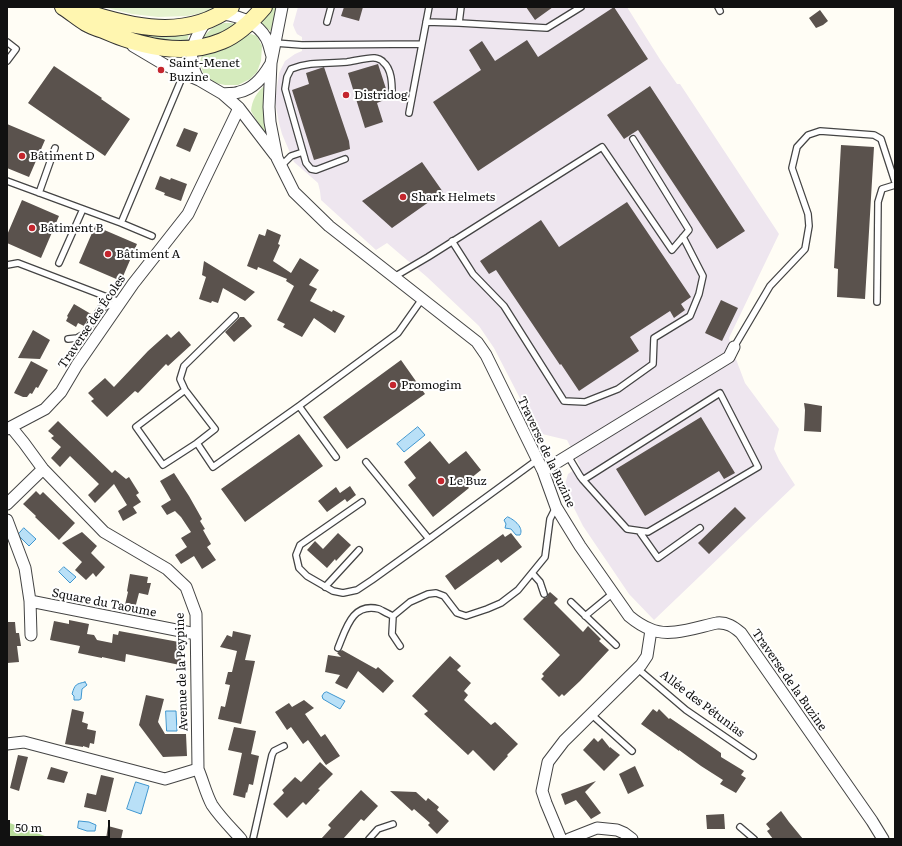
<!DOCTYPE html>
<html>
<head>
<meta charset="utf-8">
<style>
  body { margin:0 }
  #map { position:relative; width:902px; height:846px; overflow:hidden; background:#fffdf5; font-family:Literata,serif }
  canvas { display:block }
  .frame { position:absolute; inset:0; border:8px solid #111; pointer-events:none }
  .scale { position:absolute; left:8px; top:820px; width:102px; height:18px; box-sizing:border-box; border:2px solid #111; border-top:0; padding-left:5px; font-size:12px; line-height:14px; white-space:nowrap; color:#111; -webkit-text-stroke:3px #fff; paint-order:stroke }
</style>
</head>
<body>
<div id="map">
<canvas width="902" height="846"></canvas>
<div class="frame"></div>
<div class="scale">50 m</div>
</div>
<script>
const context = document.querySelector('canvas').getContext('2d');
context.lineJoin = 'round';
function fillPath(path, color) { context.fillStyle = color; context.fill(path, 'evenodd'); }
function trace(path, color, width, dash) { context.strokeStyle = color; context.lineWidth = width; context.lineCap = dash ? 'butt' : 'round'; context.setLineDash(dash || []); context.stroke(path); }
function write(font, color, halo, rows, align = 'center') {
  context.font = font + ' Literata,serif'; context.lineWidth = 4; context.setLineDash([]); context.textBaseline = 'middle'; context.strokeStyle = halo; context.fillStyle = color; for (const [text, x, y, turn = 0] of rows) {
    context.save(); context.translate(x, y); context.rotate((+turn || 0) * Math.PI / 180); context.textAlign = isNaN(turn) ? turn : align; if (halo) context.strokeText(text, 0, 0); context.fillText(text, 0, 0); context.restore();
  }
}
fillPath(new Path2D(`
  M298,7H627L661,61L677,84H680L779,234L729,338L731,346L745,383L779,429L774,449L779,460L795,485L654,620L629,594L583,526L564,488L568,474L580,466L567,440L538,433L494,348L479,326L427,277L387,243L376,250L321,200L320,191L318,183L294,162L282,134L279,123L275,101L279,73L285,61L295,54L302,51V37L297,34L295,30L293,25Z`), '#eee6ef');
fillPath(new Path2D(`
  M270,7H279L272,32L261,24L260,20Z
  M224,23H231L238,24L220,36L202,40C207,31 214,26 224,23Z
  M132,32L154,35L172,36L189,34L187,42H171L153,39L132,33Z
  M251,34L257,36L262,46L261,61L257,72L250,79L238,85H225L215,83L203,73L200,62L202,55Z
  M265,85C263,103 265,116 267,134L265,135L251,111C252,100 257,92 265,85Z`), '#d5ebbd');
fillPath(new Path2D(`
  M7,822L53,839H7Z`), '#b9dc9c');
fillPath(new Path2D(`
  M103,7H219L208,12L187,16L158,17L132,14Z`), '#e6f2cf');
const water = new Path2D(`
  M418,427L425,435L404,452L397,444Z
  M508,517C515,520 524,528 520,535H516L511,529L505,528L506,524L504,520L506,518Z
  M24,528L36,539L29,546L18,535Z
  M64,567L76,577L70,583L59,572Z
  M85,682L87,685L82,689L81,699L79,700H74V696L72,694C75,684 76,684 85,682Z
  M327,692L345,701L340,709L323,699L322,696L324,693Z
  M166,711H176L177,731H167Z
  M136,782L149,786L141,814L127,809Z
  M79,821L89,822L96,825L95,831H87L78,828Z`);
fillPath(water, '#b9e0f7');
trace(water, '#3f96cf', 1);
fillPath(new Path2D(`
  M344,7H363L359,21L341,16Z
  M526,7H553L535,20Z
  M614,7L648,59L478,171L433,102L481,70L469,50L482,41L495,61L527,40L538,57Z
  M820,10L828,21L823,25L816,28L809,18Z
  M378,64L389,98L377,103L383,122L365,128L348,73Z
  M54,66L102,98L101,99L130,119L105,156L28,103Z
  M324,67L349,141L350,149L314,160L292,90L309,84L306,73Z
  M650,86L745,231L717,249L638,130L624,139L607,115Z
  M7,124L45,140L29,177L7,168Z
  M184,128L198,133L190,152L176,146Z
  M841,145L874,147L865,299L837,297L838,269L834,268Z
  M422,162L443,192L392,228L362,201Z
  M160,176L170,180L171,178L187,184L181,201L164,195L165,193L155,189Z
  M22,200L59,216L41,258L7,243V235Z
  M627,202L691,297L681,304L685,310L674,318L670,311L630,337L639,351L579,391L561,364L560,365L496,270L489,274L480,261L541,220L559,247Z
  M95,226L137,244L121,281L79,263Z
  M267,229L281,235L278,244L280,245L273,261L291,273L300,258L319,270L309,285L317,289L310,301L332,312L333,310L345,316L335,333L314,318L302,337L283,327L285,324L277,320L294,286L286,281L287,279L258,267L257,270L247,266L259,234L265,236Z
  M204,261L255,292L245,301L223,288L218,303L212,301L211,303L199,299L206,277L202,275Z
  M721,300L738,308L722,341L705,333Z
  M74,304L91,314L84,326L78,323L76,327L66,321L68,317L67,316Z
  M240,317H244L252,326L234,342L225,332Z
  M33,330L50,340L40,359L18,358Z
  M179,331L191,345L168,366L166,364L138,393L135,391L107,417L91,401L94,399L88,393L105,378L114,387L148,351L167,334L171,338Z
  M401,360L425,394L347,449L323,417Z
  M31,361L48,370L38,388L36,387L32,394L30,393L27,397H23L14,393Z
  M804,403L822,406L821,432L804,431L805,410Z
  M701,417L735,473L724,479L719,471L645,516L616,469Z
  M58,421L112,473L115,470L126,479L129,477L139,493L136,495L141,502L133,507L137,513L123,521L118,511L127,505L114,484L95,503L88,495L99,484L70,456L60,467L51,458L61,447L51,438L54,436L48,431Z
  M299,434L323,466L245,522L221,489Z
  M430,441L449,464L466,451L481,470L465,483L469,488L433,517L408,485L416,478L404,462Z
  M174,473L189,496L202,519L200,521L205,529L203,530L211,544L207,547L216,560L202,569L194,556L181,564L175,555L187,547L181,538L191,532L181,517L175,511L167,515L161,506L171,500L160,481Z
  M350,486L356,495L347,502L345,499L327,512L318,501L336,487L340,493Z
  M36,491L40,495L43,492L75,523L59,540L35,517L36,516L23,504Z
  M735,507L746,518L709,554L698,543Z
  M82,532L97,546L91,553L105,567L96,577L93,573L86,580L75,570L82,562L62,543Z
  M338,533L351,545L336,561L335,559L327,568L307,550L315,541L323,549Z
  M511,533L522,547L501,563L498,559L455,590L445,576L503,534L505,537Z
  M130,574L148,577L147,583H151L148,595L139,593L134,612L124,609L128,592L127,591Z
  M550,592L558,599L554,603L583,632L588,626L601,639L599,641L609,650L580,681L564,696L562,694L559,697L541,679L544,676L542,674L560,655L523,619L544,598L547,597L548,594Z
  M69,620L89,624L87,634L94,635L97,640L112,643L113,634L118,635L119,631L179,642L178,647L183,648L180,665L126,654L125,662L102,657V658L78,653L80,646L50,640L54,621L69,624Z
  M7,622H15L16,633H19L21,646H17L19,662L7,663Z
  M233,631L251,635L245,660L255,661L241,724L218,719L221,706L225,707L230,685L225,684L228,672H232L237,651L220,647L227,635L232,637Z
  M342,650L376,669L378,667L394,681L383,693L358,671L347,689L335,683L340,675L325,672L328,655L341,657L337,653Z
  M450,656L461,666L457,670L471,683L464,691L468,695L464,700L491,725L495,722L518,744L507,755L508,756L494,771L473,750L468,755L424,714L428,711L412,696Z
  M146,695L164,699L158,722L165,734H186L187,756L163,757L139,725Z
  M304,700L314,708L305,714L321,737L325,734L340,756L326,765L308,740L303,744L291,727L287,730L275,712L289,703L292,707Z
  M72,709L84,712L82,722L88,724L87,729L96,731L94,744L90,743L89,748L83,746V747L65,744Z
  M653,709L657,712L659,709L669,719L670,718L721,753V757L744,771L741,775L746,778L736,793L720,784L723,780L701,766L679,750V751L641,724Z
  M234,727L256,731L251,754L259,756L253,785L249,784L247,793L246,792L245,798L233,795L242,753L228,750Z
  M594,738L598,742L602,738L610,748V747L620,755L604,771L583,750Z
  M18,755L28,757L19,791L10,788Z
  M320,762L333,774L318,789L320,790L306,805L303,802L287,818L273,804L284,793L282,790L295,777L301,782Z
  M635,766L644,786L628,794L619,774Z
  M51,767L68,772L64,783L47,779Z
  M101,775L114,778L106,812L84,807L87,793L96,795Z
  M596,781L585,792L601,813L591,819L576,800L565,805L561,794Z
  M361,790L378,806L364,821L361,819L343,839H321L331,828L328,825Z
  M390,791L416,792L426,801L428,798L439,807L437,810L449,821L437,834L428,825L430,823L414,809L412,811Z
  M781,811L789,822L803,839H773L767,831L770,829L766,824Z
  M724,814L725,829H707L706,815Z
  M108,826L123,830L121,839H106Z`), '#5a524d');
const service = new Path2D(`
  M718,7L720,11
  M327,22L331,7
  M426,22L459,23L461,7
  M459,23L547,28L581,7
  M7,42L16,49L7,61
  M275,43L302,45L422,44
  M409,113L429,7
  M345,159L316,170L311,169L306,163L285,89L287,77L291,69C311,61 327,64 347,62C354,61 370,57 375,58C377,58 382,60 383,62C392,69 392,84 392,94
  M281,166L291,156L303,152
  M7,181L121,223L184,73
  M39,193L55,148
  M121,223L152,236
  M452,241L473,274L504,306L564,401L585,402L618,389L653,364L654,338L690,316L699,294L703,276L683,237
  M59,263L83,209
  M7,265L18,263L120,302L101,308L84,334L77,338L68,339
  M394,277L428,257L602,147L672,250L689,230L633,139
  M877,302L878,202L882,189L895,185
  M734,347L770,286L805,249L809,226L808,214L792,168L797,147L808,135L820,131L874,135L881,139L895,182
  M185,390L180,379L184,366L235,316
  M299,406L336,457
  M197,443L215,429L185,390L136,427L163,465L197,443L213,467L299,406L398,333L422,299
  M568,456L580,476L583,480L627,529L648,532L758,467L720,393L583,480
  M366,462L429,539L537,460
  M362,502L300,545L296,555L299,568L307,576L333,591L343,593L357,590L372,580L429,539
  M639,531L658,558L700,528
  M532,573L540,582L544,594
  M325,587L359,550
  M571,602L616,645
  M585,616L613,593
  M400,646L392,634L393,616L410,602L428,594L436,593L444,596L457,613L466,616L487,609L501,603L518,590L545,557L550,519L556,507
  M338,648C346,629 352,602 379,609C383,611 388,614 393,616
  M638,669L686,710L753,756
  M591,714L632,751
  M740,827L754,839
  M253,839L272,755L274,751L284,746
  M369,839L378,829L393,824`);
const minor = new Path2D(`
  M282,7L271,63L269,107L270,122L277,158L294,192L329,226L477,342L486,355L543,471L556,507L580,546L629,616C635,621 642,626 650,629C669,638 697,627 717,623C727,622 734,627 741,633L872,821L883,839
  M222,14C239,16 257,22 266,38C269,43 270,50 272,56
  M133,46L165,65L199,80L223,94L239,108L275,155
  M199,80C185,57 193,41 206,21
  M223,94C228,93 234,94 239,92C254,89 263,77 270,65
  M11,427L24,443L43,469L104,532L167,569L186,587L196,614L198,769C203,781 206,794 212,805C220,817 231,828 241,839
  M7,429L45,409L61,392L77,365L133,284L188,214L239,108
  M543,471L729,357L734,347
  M7,504L43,469
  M7,520L25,568L30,601L31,635
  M30,601L196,634
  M7,744L24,742L165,779L198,769
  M561,839L546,803L542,791L548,762L564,741L641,665L647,656L651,630
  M569,839L597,828L617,830L624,833L632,839`);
const secondary = new Path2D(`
  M63,7C71,12 78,18 86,23C91,26 97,28 103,30C139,46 184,57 222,41C239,34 252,21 264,7
  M82,11C131,27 186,41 231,7`);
trace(service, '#444', 8);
trace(minor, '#444', 13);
trace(secondary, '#333', 18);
trace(service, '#fff', 5.5);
trace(minor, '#fff', 11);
trace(secondary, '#fff6b0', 16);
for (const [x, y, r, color] of [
  [161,70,4,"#c4262e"],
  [346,95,4,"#c4262e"],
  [22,156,4,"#c4262e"],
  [403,197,4,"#c4262e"],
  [32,228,4,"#c4262e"],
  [108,254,4,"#c4262e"],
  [393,385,4,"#c4262e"],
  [441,481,4,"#c4262e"]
]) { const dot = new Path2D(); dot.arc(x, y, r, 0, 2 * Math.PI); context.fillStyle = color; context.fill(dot); trace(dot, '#fff', 1.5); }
write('12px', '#111', '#fff', [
  ["Saint-Menet",169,63],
  ["Buzine",169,77],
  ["Distridog",354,95],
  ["Bâtiment D",30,156],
  ["Shark Helmets",411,197],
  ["Bâtiment B",40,228],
  ["Bâtiment A",116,254],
  ["Promogim",401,385],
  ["Le Buz",449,481]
], 'left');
write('12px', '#111', '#fff', [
  ["Traverse des Écoles",92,322,-56],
  ["Traverse de la Buzine",546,452,65],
  ["Square du Taoume",104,603,11],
  ["Avenue de la Peypine",182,672,-92],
  ["Traverse de la Buzine",789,680,55],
  ["Allée des Pétunias",702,704,37]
]);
</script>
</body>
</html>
